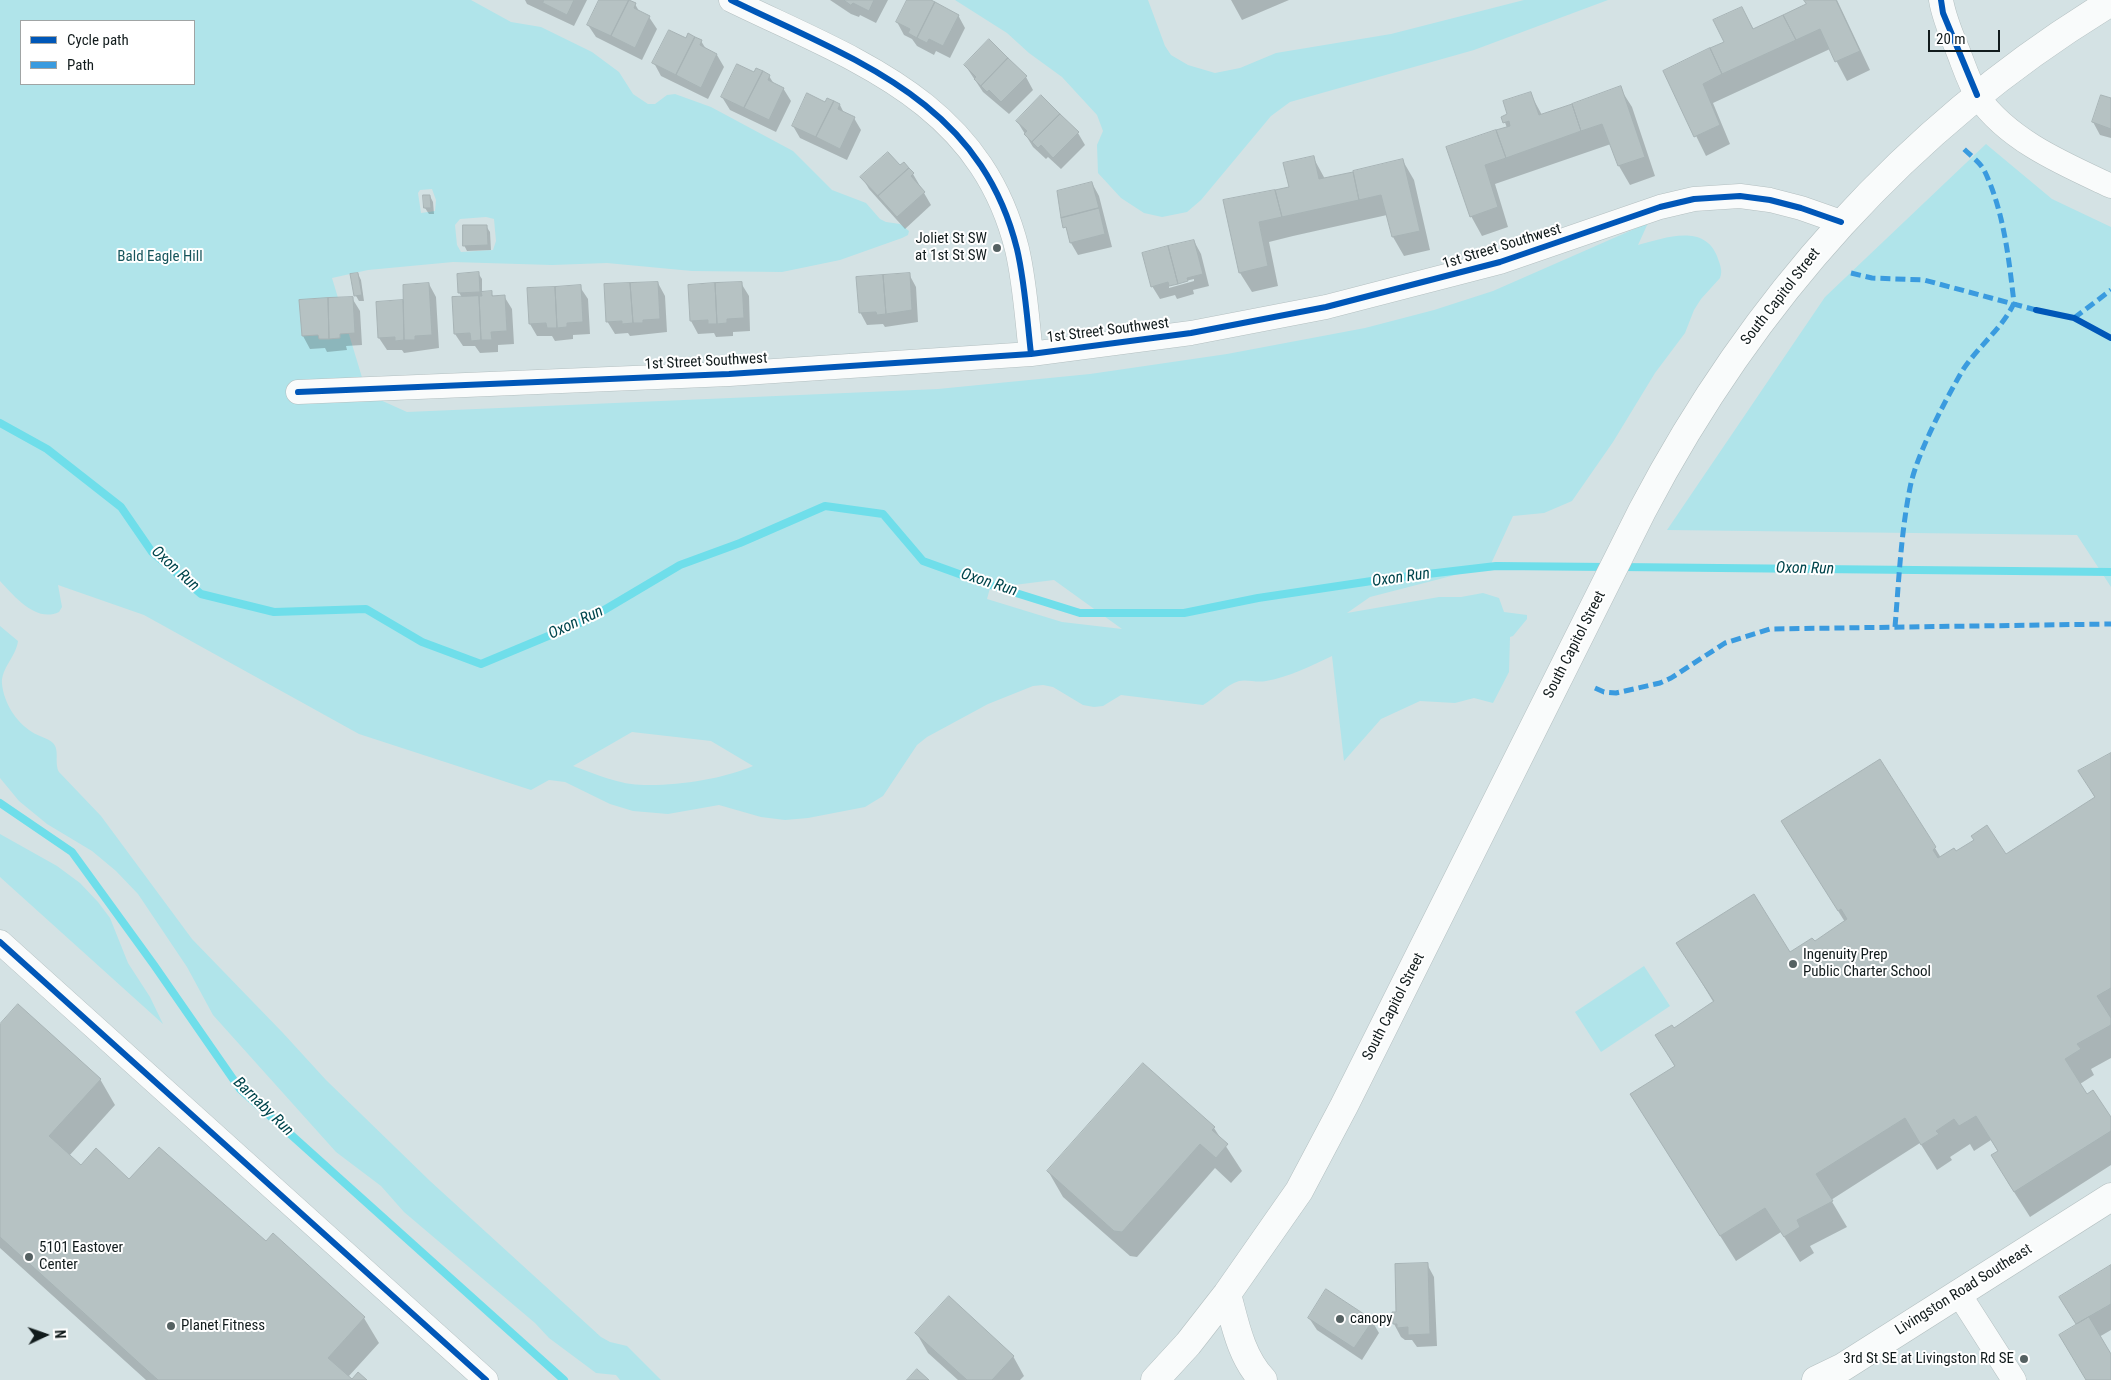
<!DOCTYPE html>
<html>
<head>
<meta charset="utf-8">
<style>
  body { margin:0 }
  #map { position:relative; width:2111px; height:1380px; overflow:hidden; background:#d4e2e4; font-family:"Roboto Condensed",sans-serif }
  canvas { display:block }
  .legend { position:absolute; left:20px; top:20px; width:175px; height:65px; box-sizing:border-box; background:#fff; border:1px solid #a0a4a4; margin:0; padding:6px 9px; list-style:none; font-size:15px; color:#111b1c }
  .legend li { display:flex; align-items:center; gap:10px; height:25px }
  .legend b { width:25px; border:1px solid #a0a4a4 }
  .north { position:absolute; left:20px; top:1310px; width:50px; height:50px; -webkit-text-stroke:4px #fff; paint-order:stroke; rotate:87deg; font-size:14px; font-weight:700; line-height:20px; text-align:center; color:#111b1c }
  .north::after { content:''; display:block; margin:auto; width:18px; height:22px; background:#111b1c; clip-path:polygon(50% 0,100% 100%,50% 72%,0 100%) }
  .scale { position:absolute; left:1928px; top:30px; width:72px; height:22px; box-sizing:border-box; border:2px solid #111b1c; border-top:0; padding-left:6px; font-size:15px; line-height:18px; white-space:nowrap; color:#111b1c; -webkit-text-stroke:4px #fff; paint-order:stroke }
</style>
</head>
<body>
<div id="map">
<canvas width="2111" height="1380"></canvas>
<ul class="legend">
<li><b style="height:6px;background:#0057b8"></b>Cycle path</li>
<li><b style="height:6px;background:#3a9bdf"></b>Path</li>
</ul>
<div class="north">N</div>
<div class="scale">20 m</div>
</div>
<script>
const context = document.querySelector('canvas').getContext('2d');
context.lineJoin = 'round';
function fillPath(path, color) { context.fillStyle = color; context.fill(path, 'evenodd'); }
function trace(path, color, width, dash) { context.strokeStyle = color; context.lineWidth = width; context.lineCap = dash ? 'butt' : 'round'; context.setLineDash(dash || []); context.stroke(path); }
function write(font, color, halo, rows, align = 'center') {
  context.font = font + ' "Roboto Condensed",sans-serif'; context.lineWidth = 4; context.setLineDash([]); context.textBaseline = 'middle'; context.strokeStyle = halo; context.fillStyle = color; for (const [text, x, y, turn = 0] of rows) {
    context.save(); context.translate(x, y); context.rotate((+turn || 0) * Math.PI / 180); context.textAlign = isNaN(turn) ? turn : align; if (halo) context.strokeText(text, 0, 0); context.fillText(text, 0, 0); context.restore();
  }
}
fillPath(new Path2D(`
  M0,0H471L511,22L541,27L592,52L619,72L633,94L648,104H655L667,95L675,94L711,107L793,151L832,190L866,203L880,219L886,222L900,224L909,231L908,235L902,238L840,260L782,272L692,271L607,263L552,265L453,262L368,270L332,278L367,394L407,412L938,389L1090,374L1227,354L1365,328L1434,310L1493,291L1648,223L1638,245C1664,238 1704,223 1717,256C1720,265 1723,270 1720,278L1701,299L1694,310L1685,333L1655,373L1613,442L1572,501L1544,513L1513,516L1490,566L1370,597L1347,613L1439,597H1461L1483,593L1499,598L1504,612L1527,615V619L1513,636L1510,637L1509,672L1493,703L1474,698L1455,703L1420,701L1381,719L1344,761L1332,656C1311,666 1289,677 1266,681C1257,683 1247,679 1239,681C1225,685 1216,698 1203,705L1121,695L1103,706L1094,707L1083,705L1053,687L1043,685L1033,686L988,704L927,737L917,745L883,796L865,807L808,818L785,820L761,817L719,805L668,814L633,811L610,804L565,782L549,780L531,790L359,734L144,615L58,585L62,607L59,612C36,623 14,596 0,581ZM21,21H194V84H21ZM432,189L436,200L435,211L421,213L418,193L420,190ZM486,217L494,219L496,241L493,250L461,252L457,245L455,225L460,219ZM1054,580L1122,629L1062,622L987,599L990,588ZM632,732L711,741L753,766C723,779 677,786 644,785C620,785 595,774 573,766Z
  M955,0H1148L1165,46L1171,55L1188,65L1215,73L1240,68L1276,53L1391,34L1524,0H1608L1474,50L1290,102L1271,116L1201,200L1187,212L1162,217L1144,213L1121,198L1098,173L1097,145L1103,131L1097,115L1062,77L1029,53L1007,33Z
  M1986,144L2052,199L2111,227V587L2077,535L1667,530L1825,297Z
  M0,626L18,641C16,657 1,668 2,684C4,703 16,722 32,732C38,736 48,738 53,743C60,750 54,763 59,772L101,816L192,939L283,1033L326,1080L430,1181L601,1337L610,1342L627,1346L661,1380H620L616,1375L596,1373L549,1338L535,1323L404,1212L381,1186L336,1152L213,1015L187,967L138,894L116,871L92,851L47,824L19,801L0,778Z
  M0,834L57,866L80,883L98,902L110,918L128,963L150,997L163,1024L0,877Z
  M1644,966L1670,1006L1601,1052L1575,1012Z`), '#b0e4ea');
fillPath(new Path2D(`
  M525,0H587L574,26L527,4Z
  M600,0H626L635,4L639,11L649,17L657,29L642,60L596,37L588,25Z
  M830,0H888L876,23L860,15L859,17L851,14Z
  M908,0H928L958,15L965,28L950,58L936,51L934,55L917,46L912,39L904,35L897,22Z
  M1231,0H1289L1242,20Z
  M1806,0H1837L1870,70L1847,81L1830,49L1713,103L1730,144L1706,156L1664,71L1725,43L1742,8L1754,30L1808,5Z
  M687,40L701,41L706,49L717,55L724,67L708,99L661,76L654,63Z
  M989,41L1026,77L1033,90L1009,114L983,92L965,65Z
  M755,74L769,76L774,84L783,88L791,101L776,132L730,110L722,97Z
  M1620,88L1632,107L1655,176L1630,185L1619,166L1611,144L1495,184L1508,227L1482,236L1471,216L1448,148L1507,128L1503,117L1509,115L1530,93L1542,115Z
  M2111,99V138L2100,135L2093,122Z
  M826,103L840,105L844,113L854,118L861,130L847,160L800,138L793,126Z
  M1017,121L1078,133L1085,145L1061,169L1048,157L1046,159L1033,147Z
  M1313,157L1325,179L1403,161L1414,180L1430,250L1404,256L1393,237L1387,215L1293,236L1269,242L1278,286L1252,292L1240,273L1224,201L1290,188Z
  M900,167L913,174L931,205L905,229L869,189L862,177Z
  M1092,183L1099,196L1112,247L1078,255L1071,243L1060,209Z
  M430,196L433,202L434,214H429L425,208Z
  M486,226L490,232L491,250L467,251L464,245Z
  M1194,241L1201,254L1209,286L1193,290L1194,294L1177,299L1175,295L1160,299L1152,286ZM1194,279V281L1169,288V285Z
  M478,273L482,279V293H491L494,297L504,296L512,309L514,344L498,345V352L480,353L475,346H463L455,334L462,298L459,292Z
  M358,274L361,280L364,301H359L356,296Z
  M909,274L916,287L918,322L885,327L883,324L867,325L860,312Z
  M658,283L665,296L667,332L630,336L628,333L615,334L607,321Z
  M741,283L749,296L750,331L733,332V336L716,337L714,333L698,334L691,321L689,286Z
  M429,284L436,297L439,348L404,353L402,350H387L379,338L377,303L406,301Z
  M580,287L588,299L590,334L573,335V339L555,341L552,336H537L530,324Z
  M352,298L360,311L362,345L346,346L347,350L327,352L325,348L310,349L303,336L301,301Z
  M2111,754V1058L2091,1069L2094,1075L2080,1084L2087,1095L2111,1119V1165L2030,1217L2007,1181L1998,1152L1991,1140L1974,1151L1970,1144L1950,1157L1952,1160L1937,1170L1920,1143L1831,1200L1847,1227L1810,1246L1814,1253L1800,1262L1781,1232L1736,1261L1631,1095L1675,1067L1657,1036L1674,1030L1714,1003L1678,944L1790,953L1814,943L1845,922L1798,847L1935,848L1941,858L1955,853L2006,856L2095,798L2080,771Z
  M0,1026L100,1079L115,1105L69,1156L81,1166L130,1181L266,1243L364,1318L379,1343L348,1377L351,1380H146L0,1248Z
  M1214,1128L1242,1171L1231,1183L1215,1168L1137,1257L1130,1256L1063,1197L1048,1171Z
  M1427,1264L1434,1277L1437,1346L1417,1347L1412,1340H1405L1401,1337L1394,1324L1393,1313H1398Z
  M2111,1266V1330L2099,1337L2111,1356V1380H2087L2077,1325L2061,1297Z
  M1309,1318L1372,1321L1379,1333L1362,1360L1317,1330Z
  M917,1334L1013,1356L1024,1376L1020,1380H958L928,1353Z`), '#0003');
trace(new Path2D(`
  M0,423L47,449L121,507L152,552L201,594L274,612L366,609L422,642L481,664L589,619L680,565L740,543L825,506L883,514L923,561L984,583L1080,613H1184L1258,598L1385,579L1496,566L1609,567
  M1621,567L2111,572
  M0,803L72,852L154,965L240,1089L564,1380`), '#6fdeea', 8);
const building = new Path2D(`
  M544,0H574L567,15L543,3Z
  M599,0H629L611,36L587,25Z
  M629,0L636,3L634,8L650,16L635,48L611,36Z
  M844,0H874L869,11L853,3L851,5Z
  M907,0H931L935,2L917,38L908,33L910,29L896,22Z
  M1804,0H1836L1860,51L1835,62L1820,29L1796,40L1783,15L1806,4Z
  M935,2L959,15L943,46L929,39L927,43L917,38Z
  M1742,7L1753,29L1783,15L1796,40L1722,74L1710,48L1724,42L1713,20Z
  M669,30L686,38L688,33L695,37L676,75L652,63Z
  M695,37L702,40L700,45L717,54L701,88L676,75Z
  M989,39L1008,58L981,86L974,79L976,77L964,65Z
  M1710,48L1722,74L1703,84L1720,125L1694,137L1663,71Z
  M1008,58L1027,76L1001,102L989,90L987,92L981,86Z
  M737,64L754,72L756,68L763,71L744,108L721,97Z
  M763,71L770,75L768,80L784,88L769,120L744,108Z
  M1621,86L1645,157L1618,166L1602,124L1581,131L1572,104Z
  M1531,92L1539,115L1572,104L1581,131L1506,158L1496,130L1510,126L1509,121L1503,123L1501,117L1507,114L1503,101Z
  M807,93L825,102L827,98L834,101L816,137L792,126Z
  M1041,95L1060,114L1032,142L1024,134L1027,131L1016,121Z
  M2101,95L2111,98V129L2092,122Z
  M834,101L840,104L838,109L855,117L840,149L816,137Z
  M1060,114L1079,132L1053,158L1041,145L1038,148L1032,142Z
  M1496,130L1506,158L1485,165L1498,207L1470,217L1446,147Z
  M888,152L900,165L904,162L909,168L878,196L860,177Z
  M1314,156L1319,179L1353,172L1359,200L1282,217L1275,190L1289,187L1283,163Z
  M1403,159L1420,231L1392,237L1381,195L1359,200L1353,171Z
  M909,168L914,173L911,176L925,192L897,217L878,196Z
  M1092,182L1099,208L1061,218L1057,191Z
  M1275,190L1282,217L1259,222L1268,266L1239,273L1223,200Z
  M423,195H430L431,208H424Z
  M1099,208L1105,234L1070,243L1066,227L1063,228L1061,218Z
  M463,225H487L488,245L463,246Z
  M1194,240L1203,274L1187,278L1188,281L1178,284L1168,246Z
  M1168,246L1178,284L1169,286L1168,282L1151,287L1142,253Z
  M479,272L480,292L458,293L457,274Z
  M358,273L362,295L354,296L350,274Z
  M910,273L912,310L886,314L883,275Z
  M883,275L886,314L877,315L876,312L859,313L856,277Z
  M658,282L660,319L643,320V323H633L630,283Z
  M742,282L744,318L727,319V323L717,324L715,283Z
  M429,283L432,335L415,336V340H404L403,285Z
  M630,283L633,323L622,324V321L606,322L604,284Z
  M715,283L717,324H708V320L690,321L688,285Z
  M581,285L583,322L567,323V327L557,328L555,287Z
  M555,287L557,328H547L546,323L529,324L527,288Z
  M492,291V296L505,295L507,331L491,332L492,340H481L479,296H482L481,292Z
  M479,296L481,340L471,341L470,333L454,334L452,297Z
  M353,297L355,333L340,334V338L329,339L328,298Z
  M328,298L329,339H319L318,335L302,336L299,300Z
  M403,300L404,340L395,341V337L378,338L376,302Z
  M2111,753V988L2097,996L2111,1018V1025L2077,1044L2081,1049L2065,1059L2087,1094L2093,1090L2111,1117V1131L2014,1192L1991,1155L1998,1151L1976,1116L1959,1126L1954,1119L1936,1131L1939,1134L1921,1145L1905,1118L1816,1174L1833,1201L1797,1220L1800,1227L1784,1237L1765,1208L1720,1236L1630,1094L1675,1066L1655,1035L1672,1025L1674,1028L1714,1001L1676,943L1754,894L1790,952L1812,938L1815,941L1847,919L1841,909L1838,911L1781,821L1880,759L1936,847L1933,850L1938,858L1954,848L1956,851L1974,840L1971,836L1987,825L2006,854L2095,797L2078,771Z
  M18,1004L101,1079L49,1136L81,1165L96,1148L129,1179L159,1147L266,1241L273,1233L365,1317L328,1358L352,1379L358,1372L367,1380H158L0,1237V1024Z
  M1143,1063L1215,1127L1212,1130L1228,1144L1216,1158L1200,1144L1122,1232L1114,1231L1047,1171Z
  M1428,1263L1430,1334L1408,1335V1327L1397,1328V1324H1393L1392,1312H1396L1395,1264Z
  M2111,1265V1304L2076,1324L2059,1297Z
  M1326,1289L1373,1320L1354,1348L1308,1318Z
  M949,1296L1014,1356L992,1380H967L915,1333Z
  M2089,1317L2111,1354V1380H2086L2059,1335Z
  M917,1369L929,1380H907Z`);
fillPath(building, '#b6c2c3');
trace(building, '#a7b3b5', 1);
const street = new Path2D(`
  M731,0C854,60 980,100 1017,249C1025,283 1027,319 1031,354
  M1941,0C1944,18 1951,34 1958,51C1964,66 1969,83 1978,97C2009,141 2064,164 2111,186
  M298,392L729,374L1031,354L1191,333L1326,307L1500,262L1660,207L1694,199L1740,196L1770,200L1801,208L1841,222
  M0,942L486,1380
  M1959,1294L2014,1380`);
const secondary = new Path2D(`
  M1816,1380L1843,1367L2111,1197`);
const primary = new Path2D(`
  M1227,1294C1235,1324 1241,1357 1263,1380
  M1155,1380L1188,1344L1227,1294L1299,1191L1344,1106L1642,511C1752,301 1908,125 2111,2`);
trace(street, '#b3bfc0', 25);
trace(secondary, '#b3bfc0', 29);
trace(primary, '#b3bfc0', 29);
trace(street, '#f9fbfb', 24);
trace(secondary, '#f9fbfb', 28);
trace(primary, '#f9fbfb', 28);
trace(new Path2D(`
  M1851,273L1872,278L1924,280L2036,310
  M2074,318L2111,290
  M1895,627C1899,579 1901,530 1911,483C1919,450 1944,403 1961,373C1976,348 2003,328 2014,303C2009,260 2004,212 1985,172C1981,163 1971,156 1964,149
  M1595,688L1604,692L1616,693L1660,683L1671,678L1725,643L1770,629L2111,624`), '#3a9bdf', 5, [10, 5]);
trace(new Path2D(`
  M731,0C854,60 980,100 1017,249C1025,283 1027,319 1031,354
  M1941,0L1943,13L1977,95
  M2036,310L2074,318L2111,338
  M298,392L729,374L1031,354L1191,333L1326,307L1500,262L1660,207L1694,199L1740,196L1770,200L1801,208L1841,222
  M0,942L486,1380`), '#0057b8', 6);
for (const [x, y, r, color] of [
  [997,248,5,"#556162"],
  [1793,964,5,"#556162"],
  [29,1257,5,"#556162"],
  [1340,1319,5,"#556162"],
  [171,1326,5,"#556162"],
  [2024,1359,5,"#556162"]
]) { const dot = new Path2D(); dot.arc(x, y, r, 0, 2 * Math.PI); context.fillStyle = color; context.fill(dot); trace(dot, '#fff', 2); }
write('15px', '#111b1c', '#fff', [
  ["Joliet St SW",987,239,"right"],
  ["at 1st St SW",987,256,"right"],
  ["Ingenuity Prep",1803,955],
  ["Public Charter School",1803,972],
  ["5101 Eastover",39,1248],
  ["Center",39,1265],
  ["canopy",1350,1319],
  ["Planet Fitness",181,1326],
  ["3rd St SE at Livingston Rd SE",2014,1359,"right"]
], 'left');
write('15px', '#111b1c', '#fff', [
  ["1st Street Southwest",1502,247,-17],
  ["South Capitol Street",1781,297,-52],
  ["1st Street Southwest",1108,331,-7],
  ["1st Street Southwest",706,362,-3],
  ["South Capitol Street",1575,645,-63],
  ["South Capitol Street",1394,1007,-63],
  ["Livingston Road Southeast",1964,1290,-32]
]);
write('15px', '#16555c', '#fff', [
  ["Bald Eagle Hill",160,257]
]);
write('italic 16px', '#00454c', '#fff', [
  ["Oxon Run",175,569,42],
  ["Oxon Run",1805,569,1],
  ["Oxon Run",1401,578,-8],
  ["Oxon Run",989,583,18],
  ["Oxon Run",576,623,-25],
  ["Barnaby Run",263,1107,44]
]);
</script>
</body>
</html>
